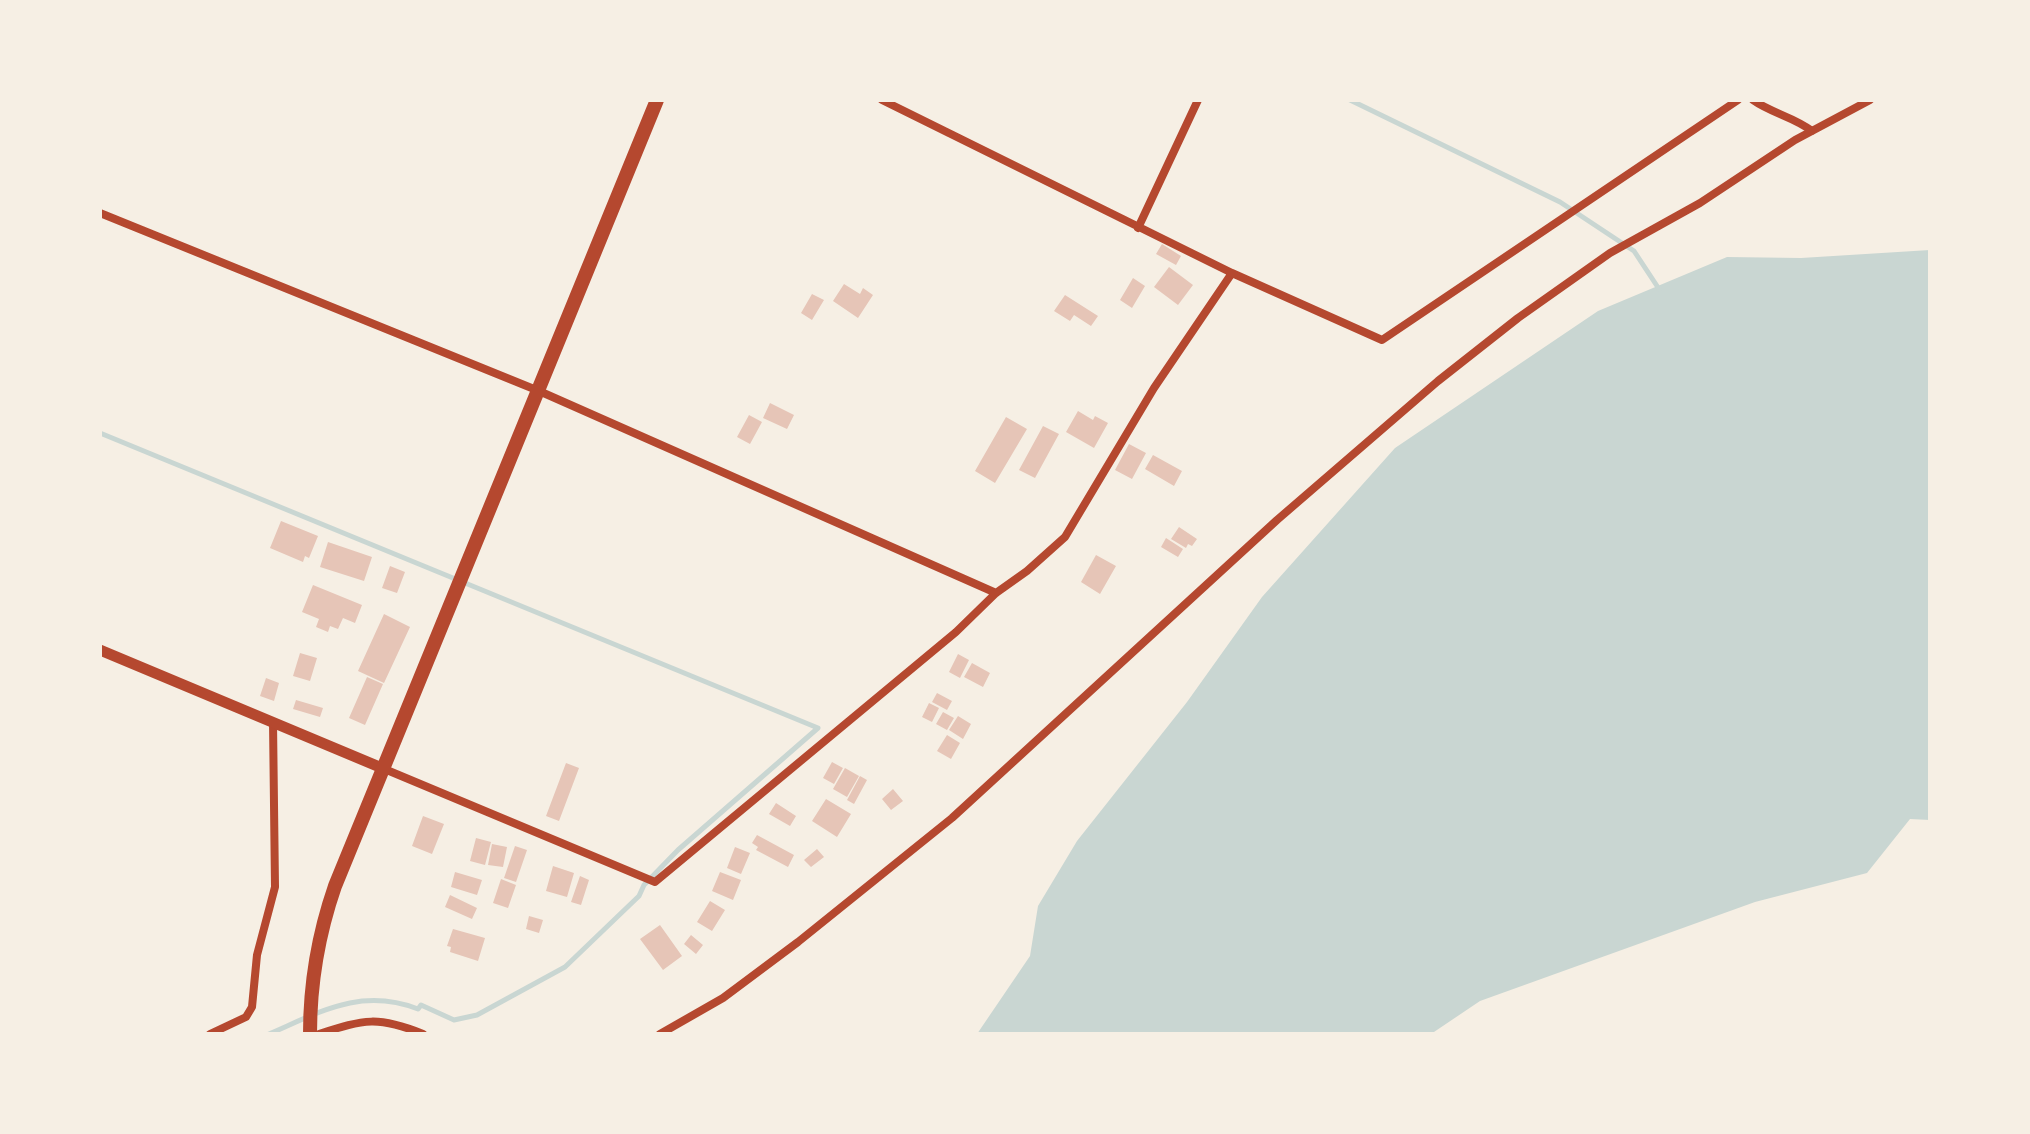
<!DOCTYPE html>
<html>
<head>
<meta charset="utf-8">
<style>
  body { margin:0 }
  #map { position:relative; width:2030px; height:1134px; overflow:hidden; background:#f6efe4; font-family:Ubuntu,sans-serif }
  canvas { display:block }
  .frame { position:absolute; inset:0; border:102px solid #f6efe4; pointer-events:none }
</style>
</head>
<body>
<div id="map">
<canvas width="2030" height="1134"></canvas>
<div class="frame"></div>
</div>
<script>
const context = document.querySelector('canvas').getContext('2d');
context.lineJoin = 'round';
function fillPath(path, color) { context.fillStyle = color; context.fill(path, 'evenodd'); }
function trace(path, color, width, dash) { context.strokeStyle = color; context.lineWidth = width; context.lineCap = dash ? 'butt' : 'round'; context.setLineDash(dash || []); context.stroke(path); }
fillPath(new Path2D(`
  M1930,250V820L1910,819L1867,873L1755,902L1480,1001L1431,1034H977L1030,956L1038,906L1077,841L1187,702L1262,597L1395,448L1598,311L1727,257L1801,258Z`), '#c9d6d2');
trace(new Path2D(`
  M1350,100L1560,202L1634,251L1659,289
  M100,433L818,728L678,850L644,885L639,896L565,967L477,1015L454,1020L421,1005L418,1009C361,987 320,1012 269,1034`), '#c9d6d2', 5);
fillPath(new Path2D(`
  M1162,244L1181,256L1176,265L1156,254Z
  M1169,267L1193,285L1178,305L1154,287Z
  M1133,278L1145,286L1132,308L1120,300Z
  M844,284L860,294L863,288L873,295L858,318L833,301Z
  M812,294L824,300L812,320L801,313Z
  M1065,295L1098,316L1091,326L1074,315L1070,321L1054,311Z
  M770,403L794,415L787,429L763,418Z
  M1078,411L1093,420L1095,416L1108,423L1094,448L1066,432Z
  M749,415L762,422L750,444L737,437Z
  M1006,417L1027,429L995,483L975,471Z
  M1043,426L1059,434L1035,478L1019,470Z
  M1129,444L1146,453L1132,479L1115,470Z
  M1153,455L1182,471L1174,486L1145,469Z
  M281,521L318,536L309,558L305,556L303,562L270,548Z
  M1179,527L1197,539L1192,546L1188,544L1186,548L1171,539Z
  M1166,538L1183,549L1178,557L1161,547Z
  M328,542L372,557L364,581L320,567Z
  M1096,555L1116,566L1100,594L1081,582Z
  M390,566L405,572L397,593L382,588Z
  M313,585L362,605L355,623L343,618L338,629L330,626L328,632L316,627L319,619L302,612Z
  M384,614L410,627L384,683L358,671Z
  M300,653L317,658L310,681L293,676Z
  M958,654L969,660L960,678L949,672Z
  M972,663L990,673L983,687L964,677Z
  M367,677L383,684L365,725L349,718Z
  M266,678L279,683L274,701L260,696Z
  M937,693L952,701L947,710L932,702Z
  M296,700L323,708L320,717L293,709Z
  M929,703L939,708L932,722L922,717Z
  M943,712L954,718L947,730L936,724Z
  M958,716L971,724L963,739L949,730Z
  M947,735L960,743L951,759L937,751Z
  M832,762L843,768L834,784L823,778Z
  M566,763L579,768L559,821L546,816Z
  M845,768L859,776L847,797L833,789Z
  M860,776L867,780L854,804L847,800Z
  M893,789L903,801L891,810L882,799Z
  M826,799L851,814L837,837L812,821Z
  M776,803L796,816L790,826L769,814Z
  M423,816L444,824L432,854L412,846Z
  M757,835L794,855L788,867L756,850L758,847L752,843Z
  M476,838L491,842L485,865L470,861Z
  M492,844L507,847L503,867L488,865Z
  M515,846L527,850L516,882L504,878Z
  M735,847L750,853L741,874L727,868Z
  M817,849L824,857L811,867L804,860Z
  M553,866L574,873L567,897L546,891Z
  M455,872L482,880L477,895L451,887Z
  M720,872L741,880L733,900L712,891Z
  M580,876L589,880L581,905L571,902Z
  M501,879L516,885L508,908L493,903Z
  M450,895L477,908L472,919L445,907Z
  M710,901L725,910L712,931L697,922Z
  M529,916L543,920L539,933L526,929Z
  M660,925L682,956L663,970L640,939Z
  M453,929L485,938L478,961L450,952L451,947L447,946Z
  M691,935L703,945L696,954L684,944Z`), '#e6c5b7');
trace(new Path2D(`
  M1800,100H1805`), '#b5482f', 3);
trace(new Path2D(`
  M882,100L1232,273L1382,340L1738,100
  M1753,100C1771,113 1794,117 1812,131
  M100,213L539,391L996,593
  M1138,228L1198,100
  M382,768L655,882L956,632L996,593L1027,571L1065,537L1154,388L1232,273
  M210,1034L246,1017L252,1007L257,955L275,887L273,722
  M319,1034C365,1019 378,1016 423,1034
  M660,1034L723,998L798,942L952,818L1277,520L1438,381L1518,318L1610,253L1700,203L1795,140L1870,100`), '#b5482f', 8);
trace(new Path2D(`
  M100,650L382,768`), '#b5482f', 11);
trace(new Path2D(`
  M310,1034C310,982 318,935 335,886L657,100`), '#b5482f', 14);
</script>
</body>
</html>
